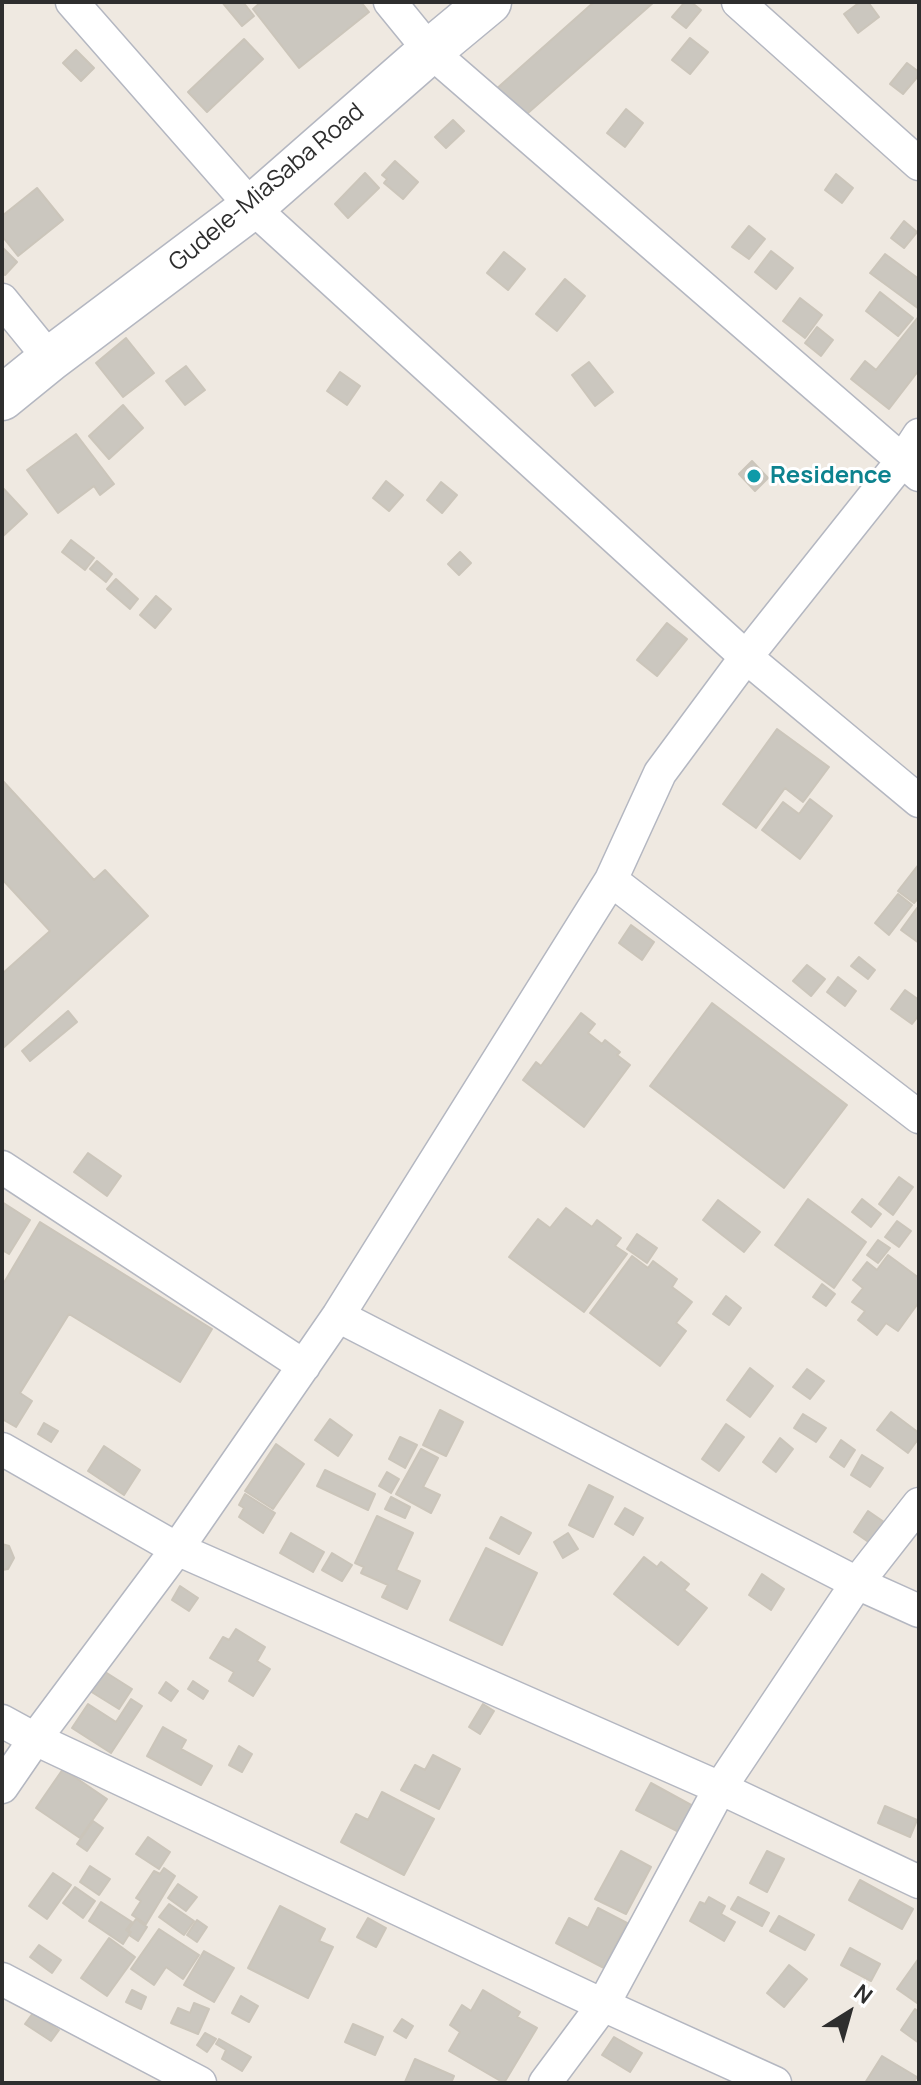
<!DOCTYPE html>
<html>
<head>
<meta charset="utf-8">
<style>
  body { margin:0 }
  #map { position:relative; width:921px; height:2085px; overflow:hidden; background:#efe9e1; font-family:Manrope,sans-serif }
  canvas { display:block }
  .frame { position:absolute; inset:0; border:4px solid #2e2e2e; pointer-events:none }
  .north { position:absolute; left:809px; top:1973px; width:80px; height:80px; -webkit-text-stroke:6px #fff; paint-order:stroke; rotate:37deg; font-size:22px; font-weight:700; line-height:32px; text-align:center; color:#2e2e2e }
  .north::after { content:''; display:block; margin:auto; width:28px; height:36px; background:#2e2e2e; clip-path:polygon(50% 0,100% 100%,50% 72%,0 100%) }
</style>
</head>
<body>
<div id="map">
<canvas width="921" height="2085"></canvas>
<div class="frame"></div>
<div class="north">N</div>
</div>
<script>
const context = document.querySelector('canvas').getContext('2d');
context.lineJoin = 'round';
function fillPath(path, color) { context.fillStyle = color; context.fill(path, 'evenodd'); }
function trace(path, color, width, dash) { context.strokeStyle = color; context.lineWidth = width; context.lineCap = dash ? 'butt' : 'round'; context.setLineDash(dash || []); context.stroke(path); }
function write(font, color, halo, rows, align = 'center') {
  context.font = font + ' Manrope,sans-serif'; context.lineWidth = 6; context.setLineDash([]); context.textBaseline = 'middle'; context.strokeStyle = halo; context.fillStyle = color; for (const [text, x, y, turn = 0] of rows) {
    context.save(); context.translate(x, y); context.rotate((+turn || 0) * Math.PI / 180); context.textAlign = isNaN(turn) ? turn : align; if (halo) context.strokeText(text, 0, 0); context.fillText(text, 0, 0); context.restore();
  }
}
const building = new Path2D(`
  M222,2H243L254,16L242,26Z
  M261,2H361L369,12L299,68L253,9Z
  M594,2H654L520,120L494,91Z
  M685,2H691L701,10L686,28L672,17Z
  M860,2H868L879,17L858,33L844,14Z
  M690,38L708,52L690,74L672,60Z
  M244,39L263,59L207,112L188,92Z
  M76,50L94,68L81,81L63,63Z
  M907,63L919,72V75L903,94L890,84Z
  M626,109L643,123L625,147L607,133Z
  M453,120L464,131L446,148L435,137Z
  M395,161L418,182L403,199L384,183L387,179L382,175Z
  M365,173L379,188L348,218L335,204Z
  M836,174L853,188L842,203L825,190Z
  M37,188L63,220L18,256L2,236V216Z
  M904,221L917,232L904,248L891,238Z
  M749,226L765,239L749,259L732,247Z
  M2,247L17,262L5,275L2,272Z
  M771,251L793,268L776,289L755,272Z
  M504,252L525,269L508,290L487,273Z
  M885,254L919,279V309L870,273Z
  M565,279L585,296L557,331L536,314Z
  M880,292L913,318L898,336L866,311Z
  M800,298L822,315L805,338L783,321Z
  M919,316V370L889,409L851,379L865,361L876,370Z
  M817,327L833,340L821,356L805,343Z
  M126,338L154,373L123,397L96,363Z
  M589,362L613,392L595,406L572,375Z
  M186,366L205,390L185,405L166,381Z
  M340,372L360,386L347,405L327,391Z
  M123,405L143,428L109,459L89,436Z
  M76,434L114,484L100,495L94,486L58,513L27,470Z
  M752,461L768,478L755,491L739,474Z
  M386,481L403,495L389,511L373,498Z
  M441,482L457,495L442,513L427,500Z
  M2,487L27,514L2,537Z
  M71,540L94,558L85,570L62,552Z
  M460,552L471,563L459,575L448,564Z
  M97,561L112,574L106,582L90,569Z
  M116,579L138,599L130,609L107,589Z
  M156,596L171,609L155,628L140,615Z
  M667,623L687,639L657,676L637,660Z
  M777,729L829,767L803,802L785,788L756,828L723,804Z
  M2,780L94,880L105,870L148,916L2,1049V974L50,931L2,879Z
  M810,799L832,816L800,859L762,830L783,802L799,814Z
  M919,864V897L914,903L898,891Z
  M898,894L912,905L889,935L875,923Z
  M917,908L919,909V943L901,930Z
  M631,925L654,942L642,960L619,943Z
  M859,957L875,970L868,979L851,966Z
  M807,965L825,979L811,996L793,981Z
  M838,977L856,991L845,1006L827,992Z
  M905,990L919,1000V1015L912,1024L891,1009Z
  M712,1003L847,1105L784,1188L650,1086Z
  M68,1011L77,1022L30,1061L22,1051Z
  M581,1013L595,1024L588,1033L602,1044L605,1040L620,1052L617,1055L630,1065L584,1127L523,1080L536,1062L541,1066Z
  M88,1153L121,1176L107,1196L74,1172Z
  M899,1177L913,1187L893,1215L879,1204Z
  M808,1199L866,1242L834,1288L775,1245Z
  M862,1199L881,1214L871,1227L852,1212Z
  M718,1200L760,1232L744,1252L703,1220Z
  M2,1202L30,1220L9,1254L2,1250Z
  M566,1208L592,1227L597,1220L621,1238L615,1246L627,1254L584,1312L509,1257L538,1219L550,1228Z
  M897,1221L911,1231L899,1247L885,1237Z
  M40,1222L212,1329L180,1382L69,1314L20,1393L32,1401L16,1427L2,1419V1286Z
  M637,1234L657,1248L647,1263L627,1249Z
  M878,1240L890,1248L878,1263L867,1255Z
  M888,1255L919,1278V1302L898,1331L886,1323L877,1335L858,1320L865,1311L852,1302L863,1288L853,1280L867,1262L877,1270Z
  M632,1256L648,1268L653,1261L677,1279L672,1287L692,1302L676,1323L686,1331L660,1366L590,1313Z
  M822,1284L835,1294L826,1306L813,1297Z
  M726,1296L741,1308L729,1325L713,1314Z
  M750,1368L773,1386L750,1417L727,1400Z
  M807,1369L824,1381L810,1399L793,1387Z
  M440,1410L463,1422L446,1456L423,1445Z
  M891,1412L919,1433V1438L908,1453L877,1430Z
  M803,1414L826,1428L816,1442L794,1428Z
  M330,1419L352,1435L338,1456L315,1440Z
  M44,1423L58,1431L51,1442L38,1434Z
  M726,1424L744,1437L719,1471L702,1459Z
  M400,1437L417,1445L405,1468L389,1459Z
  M780,1438L793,1449L776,1472L763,1462Z
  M841,1440L855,1450L844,1467L830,1457Z
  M276,1444L304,1464L273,1509L245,1491Z
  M104,1446L140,1470L124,1495L88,1471Z
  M421,1449L438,1458L423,1487L440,1495L431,1513L396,1494Z
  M862,1455L883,1468L870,1487L851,1475Z
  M325,1470L375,1494L368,1510L317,1486Z
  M387,1472L399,1479L391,1493L379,1486Z
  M589,1485L613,1497L593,1537L569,1525Z
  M245,1494L275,1513L263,1533L239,1517L244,1508L239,1505Z
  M391,1497L410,1507L405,1518L385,1509Z
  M625,1508L643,1518L633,1535L615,1524Z
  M868,1511L884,1522L870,1543L854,1532Z
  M377,1516L413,1533L396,1570L420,1581L407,1609L382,1597L388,1585L361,1573L364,1567L355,1563Z
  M501,1517L531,1533L519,1554L490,1538Z
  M291,1533L324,1552L313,1572L280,1553Z
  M568,1533L578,1549L563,1558L554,1542Z
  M2,1544L9,1546L14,1558L8,1569L2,1570Z
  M486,1548L537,1573L502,1645L450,1620Z
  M332,1553L352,1565L342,1581L322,1570Z
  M644,1557L657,1567L661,1562L689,1584L684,1590L707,1608L678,1645L614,1594Z
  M762,1574L784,1589L771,1610L749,1595Z
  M180,1586L198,1598L189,1611L172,1600Z
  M236,1629L265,1647L257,1661L270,1669L253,1696L229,1681L234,1672L210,1658L223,1637L229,1640Z
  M102,1670L132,1689L119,1709L90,1691Z
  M193,1681L208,1691L203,1699L188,1689Z
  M166,1682L178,1691L171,1701L159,1693Z
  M131,1699L142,1706L111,1753L72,1728L88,1704L116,1722Z
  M483,1704L494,1711L480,1734L469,1727Z
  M163,1727L186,1740L181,1749L212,1766L201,1785L147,1756Z
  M239,1746L252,1754L242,1772L229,1765Z
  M433,1755L460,1769L439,1809L401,1790L415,1765L425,1770Z
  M63,1769L107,1799L80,1838L36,1808Z
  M651,1783L693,1806L679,1832L636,1810Z
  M382,1792L434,1819L404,1875L341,1842L356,1814L368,1820Z
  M885,1806L917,1820L910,1837L878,1823Z
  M93,1821L103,1828L87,1851L77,1844Z
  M148,1837L170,1852L159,1869L136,1854Z
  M621,1851L651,1867L626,1914L595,1899Z
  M767,1851L784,1859L767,1892L750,1883Z
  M90,1866L110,1879L99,1895L80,1882Z
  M164,1868L175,1876L146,1924L132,1915L141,1901L136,1898L154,1871L160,1874Z
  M53,1873L71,1885L47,1919L29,1906Z
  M860,1880L913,1909L902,1929L849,1900Z
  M178,1884L197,1897L186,1911L168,1898Z
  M75,1887L95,1901L83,1918L63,1903Z
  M709,1897L725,1906L721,1914L735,1922L724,1941L690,1921L700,1902L705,1904Z
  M738,1897L769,1913L762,1926L731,1909Z
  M101,1902L132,1922L126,1930L130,1933L123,1944L89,1921Z
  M169,1904L194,1921L184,1935L159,1917Z
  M280,1906L325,1929L319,1941L333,1947L308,1998L248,1968Z
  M598,1908L627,1923L604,1968L556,1943L569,1918L588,1928Z
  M779,1916L814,1935L805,1950L770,1931Z
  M368,1918L386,1928L376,1947L357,1937Z
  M136,1919L147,1927L138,1941L129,1935L131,1932L128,1930Z
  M197,1920L207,1927L197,1942L187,1935Z
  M159,1929L199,1955L183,1979L166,1967L154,1985L131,1969Z
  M109,1938L135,1957L107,1996L81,1978Z
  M39,1945L61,1960L52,1973L30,1957Z
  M850,1948L880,1964L871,1981L841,1965Z
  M204,1951L234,1968L214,2002L184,1985Z
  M919,1958V2000L917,2003L897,1989Z
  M789,1965L807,1979L784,2007L767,1993Z
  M132,1990L146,1997L141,2009L126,2002Z
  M483,1990L520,2012L517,2017L537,2028L504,2083L449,2051L460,2032L450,2025L462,2005L471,2011Z
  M241,1996L258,2006L249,2022L232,2013Z
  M194,2003L209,2009L198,2034L171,2023L178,2008L190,2013Z
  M915,2009L919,2012V2043L901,2030Z
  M33,2013L59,2030L51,2041L25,2024Z
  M402,2019L413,2026L406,2038L394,2031Z
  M353,2024L383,2037L375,2055L345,2042Z
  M205,2033L216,2039L207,2052L197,2045Z
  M614,2037L642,2053L630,2072L602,2055Z
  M219,2039L251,2057L242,2071L222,2059L226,2050L216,2044Z
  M882,2056L917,2077L913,2083H865Z
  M415,2059L454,2076L451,2083L405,2082Z`);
fillPath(building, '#cbc7bf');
trace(building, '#cbc5ba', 2);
const street = new Path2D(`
  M72,2L252,207L746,657L919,801
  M390,2L430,51L919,475
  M738,2L919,164
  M2,300L50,359
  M611,880L919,1117
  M2,1167L304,1366
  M338,1316L857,1583L919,1611
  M2,1449L177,1549L720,1788L919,1882
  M2,1721L35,1739L603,2005L775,2083
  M2,1787L35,1739L177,1549L338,1316L611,880L660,773L746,657L902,461L919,435
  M2,1979L200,2083
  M545,2083L603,2005L720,1788L857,1583L919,1504`);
const secondary = new Path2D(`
  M2,398L50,359L252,207L430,51L489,2`);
trace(street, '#b4b7c1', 35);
trace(secondary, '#b4b7c1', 47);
trace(street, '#fff', 32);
trace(secondary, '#fff', 44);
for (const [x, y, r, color] of [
  [754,476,8,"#0f9aa8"]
]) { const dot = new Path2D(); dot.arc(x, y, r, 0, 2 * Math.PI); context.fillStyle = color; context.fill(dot); trace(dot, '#fff', 3); }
write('24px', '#2e2e2e', '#fff', [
  ["Gudele-MiaSaba Road",267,188,-40]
]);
write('bold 24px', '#0d838f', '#fff', [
  ["Residence",770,476]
], 'left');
</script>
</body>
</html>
